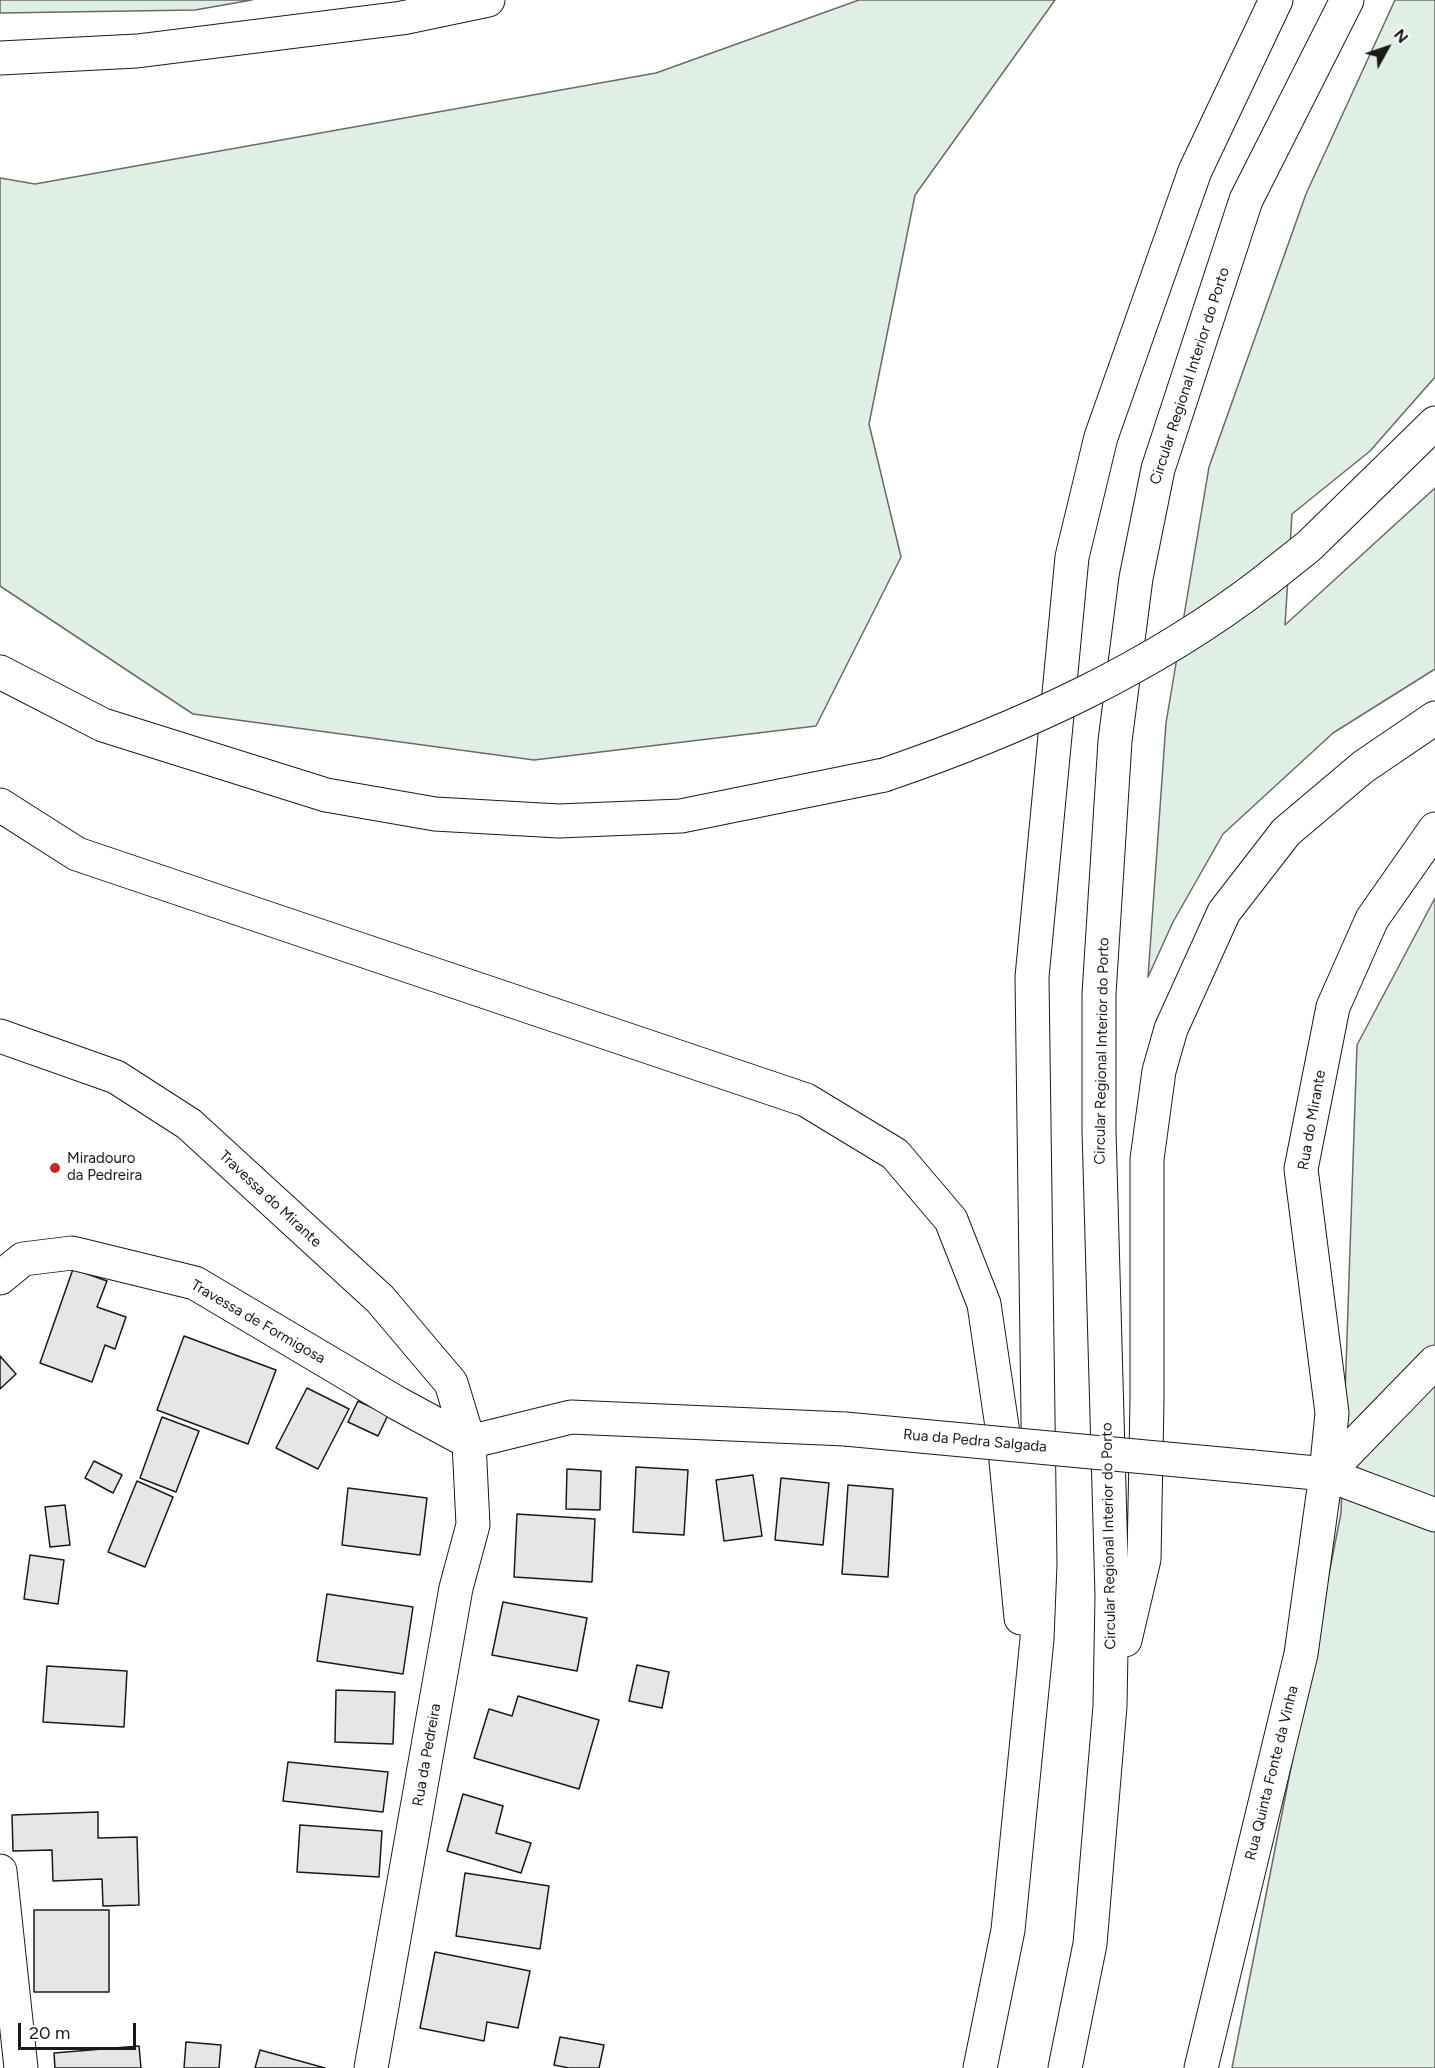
<!DOCTYPE html>
<html>
<head>
<meta charset="utf-8">
<style>
  body { margin:0 }
  #map { position:relative; width:1435px; height:2068px; overflow:hidden; background:#fff; font-family:Figtree,sans-serif }
  canvas { display:block }
  .north { position:absolute; left:1357px; top:18px; width:60px; height:60px; -webkit-text-stroke:4px #fff; paint-order:stroke; rotate:50deg; font-size:16px; font-weight:700; line-height:24px; text-align:center; color:#1a1a1a }
  .north::after { content:''; display:block; margin:auto; width:21px; height:27px; background:#1a1a1a; clip-path:polygon(50% 0,100% 100%,50% 72%,0 100%) }
  .scale { position:absolute; left:18px; top:2023px; width:118px; height:27px; box-sizing:border-box; border:3px solid #1a1a1a; border-top:0; padding-left:8px; font-size:18px; line-height:21px; white-space:nowrap; color:#1a1a1a; -webkit-text-stroke:4px #fff; paint-order:stroke }
</style>
</head>
<body>
<div id="map">
<canvas width="1435" height="2068"></canvas>
<div class="north">N</div>
<div class="scale">20 m</div>
</div>
<script>
const context = document.querySelector('canvas').getContext('2d');
context.lineJoin = 'round';
function fillPath(path, color) { context.fillStyle = color; context.fill(path, 'evenodd'); }
function trace(path, color, width, dash) { context.strokeStyle = color; context.lineWidth = width; context.lineCap = dash ? 'butt' : 'round'; context.setLineDash(dash || []); context.stroke(path); }
function write(font, color, halo, rows, align = 'center') {
  context.font = font + ' Figtree,sans-serif'; context.lineWidth = 4.5; context.setLineDash([]); context.textBaseline = 'middle'; context.strokeStyle = halo; context.fillStyle = color; for (const [text, x, y, turn = 0] of rows) {
    context.save(); context.translate(x, y); context.rotate((+turn || 0) * Math.PI / 180); context.textAlign = isNaN(turn) ? turn : align; if (halo) context.strokeText(text, 0, 0); context.fillText(text, 0, 0); context.restore();
  }
}
const green = new Path2D(`
  M0,0H252L195,10L0,13Z
  M859,0H1055L915,195L869,424L901,557L816,726L534,760L193,714L0,586V178L35,184L656,73Z
  M1395,0H1435V377L1370,451L1292,514L1285,625L1435,488V669L1333,733L1223,834L1173,922L1148,977L1166,723L1209,467L1306,194Z
  M1435,898V2068H1232L1341,1513L1357,1045Z`);
fillPath(green, '#e0efe3');
trace(green, '#6a6a6a', 1.5);
const building = new Path2D(`
  M73,1269L107,1281L97,1307L126,1317L115,1349L105,1345L92,1382L40,1363Z
  M184,1336L276,1370L248,1444L157,1410Z
  M0,1356L16,1374L0,1389Z
  M307,1388L349,1409L318,1469L276,1448Z
  M358,1401L388,1415L378,1436L348,1422Z
  M162,1417L199,1431L176,1492L140,1478Z
  M94,1461L122,1475L113,1493L85,1478Z
  M636,1467L688,1470L684,1535L633,1532Z
  M567,1469L601,1471L600,1510L566,1509Z
  M753,1475L762,1536L724,1541L716,1480Z
  M781,1478L829,1483L823,1545L775,1540Z
  M137,1481L173,1497L145,1567L108,1552Z
  M848,1485L893,1489L888,1577L842,1574Z
  M348,1488L427,1498L420,1555L342,1545Z
  M65,1505L70,1545L50,1547L45,1507Z
  M517,1514L595,1519L592,1582L514,1577Z
  M30,1555L64,1560L58,1604L24,1599Z
  M327,1594L413,1607L403,1674L317,1661Z
  M503,1602L587,1618L577,1671L492,1655Z
  M637,1665L669,1672L662,1708L629,1701Z
  M47,1666L127,1671L124,1727L43,1722Z
  M336,1690L395,1692L393,1744L335,1742Z
  M518,1696L599,1720L579,1789L474,1758L489,1709L512,1716Z
  M288,1762L388,1772L383,1812L283,1801Z
  M463,1794L503,1806L496,1833L531,1843L521,1873L447,1851Z
  M98,1812V1838L137,1837L139,1905L103,1906L102,1879L53,1881L52,1850L13,1851L12,1815Z
  M300,1825L382,1831L379,1877L297,1872Z
  M465,1873L549,1886L540,1949L456,1936Z
  M34,1910H109V1992H34Z
  M435,1952L530,1971L518,2028L487,2022L484,2041L420,2028Z
  M560,2037L604,2045L599,2068H569L554,2065Z
  M186,2042L221,2045L219,2068H184Z
  M139,2046L141,2068H55L54,2053Z
  M260,2050L325,2068H255Z`);
fillPath(building, '#e6e6e6');
trace(building, '#1a1a1a', 1.5);
const minor = new Path2D(`
  M0,1036L116,1077L189,1124L380,1299L451,1383L469,1442L473,1525L456,1588L371,2068
  M0,1278L23,1259L72,1253L195,1283L397,1403L469,1442
  M469,1442L571,1417L845,1429
  M1253,1467L1326,1474L1435,1515
  M1326,1474L1435,1362
  M0,1871L21,2068
  M1201,2068L1301,1654L1326,1474L1332,1413L1301,1169L1333,1007L1372,919L1435,829`);
const highway = new Path2D(`
  M0,58L137,51L402,18L488,0
  M1265,581L1309,546L1435,423
  M0,672L103,725L326,795L435,814L559,821L681,816L884,775
  M0,805L77,854L806,1100L895,1154L951,1220L984,1304L1004,1440L1021,1618
  M1125,1640L1144,1559L1147,1400V1159L1159,1071L1171,1029L1224,912L1286,832L1363,767L1435,718
  M980,2068L1008,1930L1037,1639L1040,1564L1032,977L1072,557L1101,437L1195,171L1276,0
  M1065,2068L1090,1944L1110,1706L1112,1595L1099,1130V994L1115,741L1136,578L1158,469L1246,200L1347,0`);
trace(minor, '#1a1a1a', 35);
trace(highway, '#1a1a1a', 35);
trace(minor, '#fff', 33);
trace(highway, '#fff', 33);
const minorBridge = new Path2D(`
  M845,1429L1253,1467`);
const highwayBridge = new Path2D(`
  M884,775C1019,729 1151,669 1265,581`);
trace(minorBridge, '#1a1a1a', 35, []);
trace(highwayBridge, '#1a1a1a', 35, []);
trace(minorBridge, '#fff', 33);
trace(highwayBridge, '#fff', 33);
for (const [x, y, r, color] of [
  [55,1168,6,"#c62828"]
]) { const dot = new Path2D(); dot.arc(x, y, r, 0, 2 * Math.PI); context.fillStyle = color; context.fill(dot); trace(dot, '#fff', 2); }
write('15px', '#1a1a1a', '#fff', [
  ["Circular Regional Interior do Porto",1190,376,-72],
  ["Circular Regional Interior do Porto",1102,1051,-89],
  ["Rua do Mirante",1312,1120,-80],
  ["Travessa do Mirante",270,1199,43],
  ["Travessa de Formigosa",258,1322,30],
  ["Rua da Pedra Salgada",975,1441,5],
  ["Circular Regional Interior do Porto",1109,1536,-91],
  ["Rua da Pedreira",427,1755,-80],
  ["Rua Quinta Fonte da Vinha",1272,1773,-76]
]);
write('15px', '#1a1a1a', '#fff', [
  ["Miradouro",67,1159],
  ["da Pedreira",67,1176]
], 'left');
</script>
</body>
</html>
